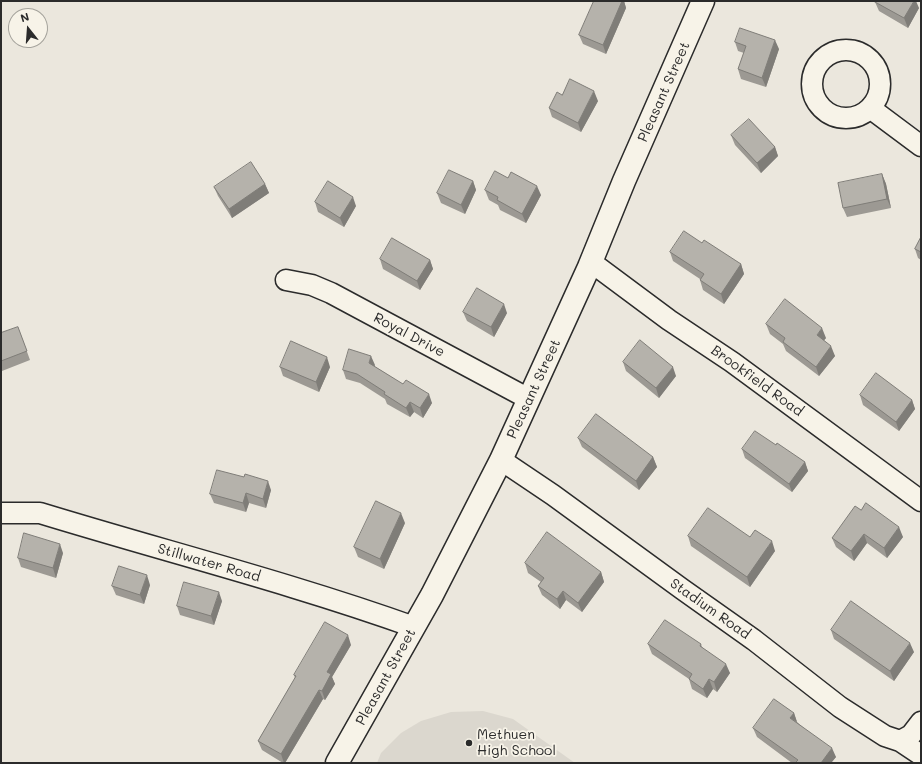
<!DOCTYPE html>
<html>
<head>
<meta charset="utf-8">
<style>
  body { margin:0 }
  #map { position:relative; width:922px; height:764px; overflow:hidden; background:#ebe7dd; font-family:Mali,sans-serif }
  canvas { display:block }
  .frame { position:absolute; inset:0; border:2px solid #2b2b2b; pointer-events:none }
  .north { position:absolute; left:8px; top:8px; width:40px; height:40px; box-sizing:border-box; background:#f7f3e8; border:1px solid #a5a39c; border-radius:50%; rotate:343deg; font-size:11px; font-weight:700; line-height:16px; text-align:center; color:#2b2b2b }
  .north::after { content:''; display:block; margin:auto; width:14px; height:18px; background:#2b2b2b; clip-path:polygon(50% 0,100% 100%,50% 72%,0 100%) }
</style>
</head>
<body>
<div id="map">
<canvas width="922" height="764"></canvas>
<div class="frame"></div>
<div class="north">N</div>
</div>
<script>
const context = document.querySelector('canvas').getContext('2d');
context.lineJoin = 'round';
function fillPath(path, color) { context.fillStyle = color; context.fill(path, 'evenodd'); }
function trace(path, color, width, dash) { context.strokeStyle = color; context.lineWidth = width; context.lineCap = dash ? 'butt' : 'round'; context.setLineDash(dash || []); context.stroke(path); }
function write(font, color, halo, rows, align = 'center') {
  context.font = font + ' Mali,sans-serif'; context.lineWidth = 3.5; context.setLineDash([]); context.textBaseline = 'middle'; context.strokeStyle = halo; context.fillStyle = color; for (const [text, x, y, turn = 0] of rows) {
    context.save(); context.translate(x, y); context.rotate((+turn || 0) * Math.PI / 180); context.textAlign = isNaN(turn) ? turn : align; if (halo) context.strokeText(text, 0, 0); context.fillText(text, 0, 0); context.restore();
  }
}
fillPath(new Path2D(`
  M483,711L513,719L575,763H377L381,753L401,733L421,721L451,712Z`), '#dbd7ce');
const minor = new Path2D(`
  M812 84a34 34 0 1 1 68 0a34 34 0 1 1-68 0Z
  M870,108L921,146
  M591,262L669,320L732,362L921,501
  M286,280L312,285L331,293L529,399
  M501,460L553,495L682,589L754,640L840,707L885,736L900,741L921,755
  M1,513H40C164,551 291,583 414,627
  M900,741L911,735L921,722`);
const major = new Path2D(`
  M337,763L432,595L501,460L589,267L624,181L703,1`);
trace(minor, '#2b2b2b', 23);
trace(major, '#2b2b2b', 25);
trace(minor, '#f7f3e8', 20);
trace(major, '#f7f3e8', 22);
fillPath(new Path2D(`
  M594,1H624L626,8L606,54L583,44L579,35Z
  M875,2L919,8L908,28L879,11Z
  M735,42L779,49L766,87L741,79L738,69L744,53L738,51Z
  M598,101L581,132L552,117L549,108Z
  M731,135L775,147L778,156L761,173L735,145Z
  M882,174L886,184L891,208L847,217L843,208Z
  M473,181L476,190L465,214L441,203L437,193Z
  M265,184L269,193L232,218L218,196L214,187Z
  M485,190L541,195L526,223L500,210L498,205L489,200Z
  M315,202L356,206L344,227L318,212Z
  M921,237V260L918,258L915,249Z
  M702,243L741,264L744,274L724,304L703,290L700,280V279L673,261L670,252Z
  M380,259L430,260L433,269L420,290L383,269Z
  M463,312L507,313L494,337L467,321Z
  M766,324L826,338L824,340L835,356L819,376L786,351L783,344L770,334Z
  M18,327L30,360L2,371L1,370V333Z
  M623,362L676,376L659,398L626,371Z
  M375,365L374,366L432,403L423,418L414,412L410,417L387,404L385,399L360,383L346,379L343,370Z
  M280,367H330L319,392L283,376Z
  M860,395L912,400L915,409L899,431L863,405Z
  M578,438L653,457L657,467L639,490L582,447Z
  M776,445L805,462L808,471L792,492L745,458L742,449Z
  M271,490L266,508L249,503L246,512L214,503L210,494Z
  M861,510L903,537L887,558L867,543L854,561L836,547L832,538Z
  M405,523L384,569L358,557L354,547Z
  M688,536L750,537L775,551L750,587L691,546Z
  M63,553L56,578L21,567L18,558Z
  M525,563L601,572L604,582L582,612L566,600L560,609L542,595L538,586L541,582L528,573Z
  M150,585L144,604L116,595L112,586Z
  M222,601L214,625L180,615L177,606Z
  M831,630L914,652L894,681L834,639Z
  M648,644H701L702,647L730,673L717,692L713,689L707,698L692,689L689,679L652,654Z
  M351,645L332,677L335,684L325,700L323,699L285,763H283L262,750L258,741L295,678L294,675Z
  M794,713L797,722L836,757L831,763H792L757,737L753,728Z`), '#9c9993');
fillPath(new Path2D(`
  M622,1H624L626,8L606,54L603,45Z
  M914,1H916L919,8L908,28L904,18Z
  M775,40L779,49L766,87L762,78Z
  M594,91L598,101L581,132L578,123Z
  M775,147L778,156L761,173L757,163Z
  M882,174L886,184L891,208L887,199Z
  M473,181L476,190L465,214L461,205Z
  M265,184L269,193L232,218L229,209Z
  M537,186L541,195L526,223L522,214Z
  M353,197L356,206L344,227L340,218Z
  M430,260L433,269L420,290L417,281Z
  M741,264L744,274L724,304L721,294Z
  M504,304L507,313L494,337L491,327Z
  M822,328L826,338L820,345L817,335Z
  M831,346L835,356L819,376L816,367Z
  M371,356L375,365L372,373L369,363Z
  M327,357L330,367L319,392L316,382Z
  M673,367L676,376L659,398L656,388Z
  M429,394L432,403L423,418L420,408Z
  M912,400L915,409L899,431L896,422Z
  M410,402L414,412L410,417L406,408Z
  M653,457L657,467L639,490L636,481Z
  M805,462L808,471L792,492L789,484Z
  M268,481L271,490L266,508L263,499Z
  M246,493L249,503L246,512L243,503Z
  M401,513L405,523L384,569L380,559Z
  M899,527L903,537L887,558L884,548Z
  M864,534L867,543L854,561L851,551Z
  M772,541L775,551L750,587L747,577Z
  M60,544L63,553L56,578L53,568Z
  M601,572L604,582L582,612L578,603Z
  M147,575L150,585L144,604L140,595Z
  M563,591L566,600L560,609L557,599Z
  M219,592L222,601L214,625L211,616Z
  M348,635L351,645L332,677L335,684L325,700L322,691L327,672Z
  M910,643L914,652L894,681L890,671Z
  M726,664L730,673L717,692L714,682Z
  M709,679L713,689L707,698L703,689Z
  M319,690L323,699L285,763H284L281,754Z
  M794,713L797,722L790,718Z
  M832,748L836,757L831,763H821Z`), '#7f7d78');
const building = new Path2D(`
  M594,1H622L603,45L579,35Z
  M876,1H914L904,18L875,2Z
  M740,28L775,40L762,78L738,69L746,46L735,42Z
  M570,79L594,91L578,123L549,108L557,92L562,95Z
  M749,119L775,147L757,163L731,135Z
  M251,162L265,184L229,209L214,187Z
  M449,170L473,181L461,205L437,193Z
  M495,171L508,178L511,172L537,186L522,214L497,200L498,197L485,190Z
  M882,174L887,199L843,208L838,183Z
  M328,181L353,197L340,218L315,202Z
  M684,231L702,243L704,240L741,264L721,294L700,280L704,274L670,252Z
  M921,237V252L915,249Z
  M392,238L430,260L417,281L380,259Z
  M477,288L504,304L491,327L463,312Z
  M785,299L822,328L817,335L831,346L816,367L783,342L785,338L766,324Z
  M18,327L27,351L1,361V333Z
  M640,340L673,367L656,388L623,362Z
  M291,341L327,357L316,382L280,367Z
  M349,349L371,356L369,363L403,384L406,380L429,394L420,408L410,402L406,408L384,394L385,392L357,374L343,370Z
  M876,373L912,400L896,422L860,395Z
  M596,414L653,457L636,481L578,438Z
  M755,431L776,445L777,443L805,462L789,484L742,449Z
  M217,470L244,477L245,474L268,481L263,499L246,493L243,503L210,494Z
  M376,501L401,513L380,559L354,547Z
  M866,503L899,527L884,548L864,534L851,551L832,538L855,506L861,510Z
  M708,508L750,537L755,530L772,541L747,577L688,536Z
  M547,532L601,572L578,603L563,591L557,599L538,586L544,578L525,563Z
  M24,533L60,544L53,568L18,558Z
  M119,566L147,575L140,595L112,586Z
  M184,582L219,592L211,616L177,606Z
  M851,601L910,643L890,671L831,630Z
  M665,620L701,644L700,646L726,664L714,682L709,679L703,689L689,679L692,674L648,644Z
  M325,622L348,635L327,672L331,674L322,691L319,690L281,754L258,741L296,676L294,675Z
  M774,699L794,713L790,718L832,748L821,763H795L798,760L753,728Z`);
fillPath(building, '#b5b2ab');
trace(building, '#7f7d78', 1);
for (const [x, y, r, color] of [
  [469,743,4,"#2b2b2b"]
]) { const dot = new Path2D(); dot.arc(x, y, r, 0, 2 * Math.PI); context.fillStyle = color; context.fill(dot); trace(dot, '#f7f3e8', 1.5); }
write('14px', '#2b2b2b', '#f7f3e8', [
  ["Pleasant Street",664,92,-66],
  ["Royal Drive",409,335,28],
  ["Brookfield Road",757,381,36],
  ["Pleasant Street",534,389,-65],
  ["Stillwater Road",209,563,16],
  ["Stadium Road",710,609,35],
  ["Pleasant Street",386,677,-61]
]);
write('14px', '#2b2b2b', '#f7f3e8', [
  ["Methuen",477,735],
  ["High School",477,751]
], 'left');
</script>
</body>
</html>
